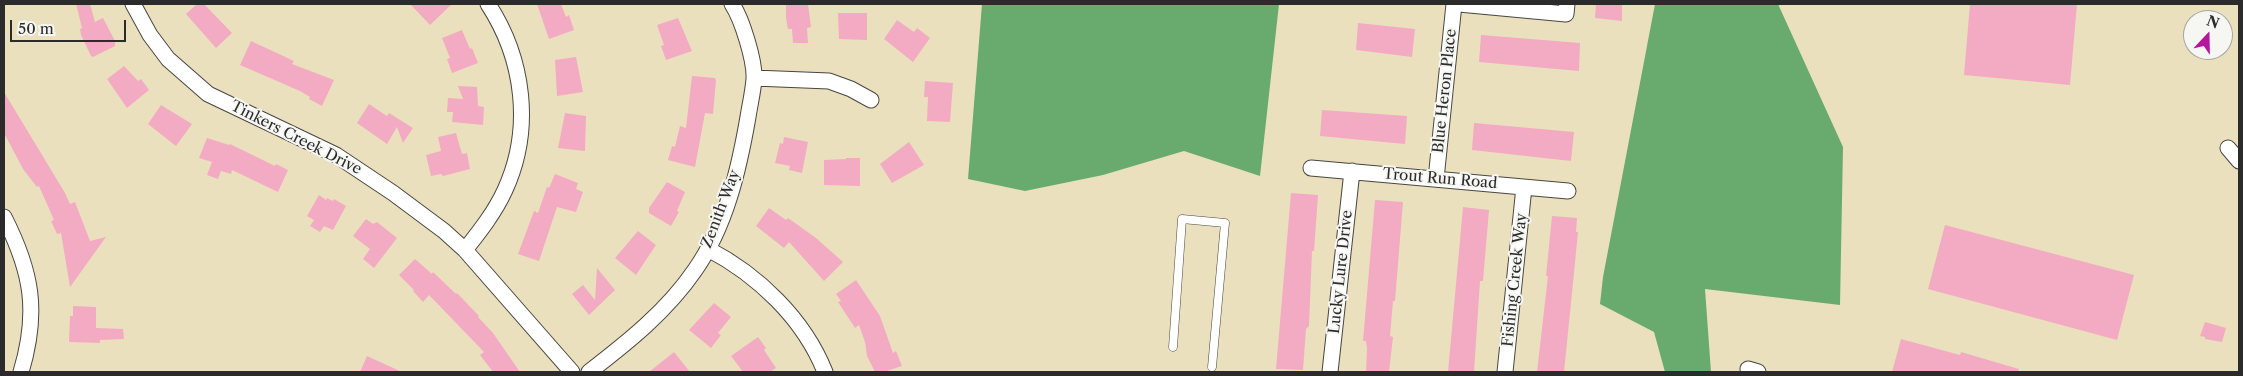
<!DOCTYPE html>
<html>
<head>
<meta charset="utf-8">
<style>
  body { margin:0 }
  #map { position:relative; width:2243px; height:376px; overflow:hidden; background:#eae0bd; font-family:"Libre Caslon Text",serif }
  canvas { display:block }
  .frame { position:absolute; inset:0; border:5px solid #2b2b2b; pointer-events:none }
  .north { position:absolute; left:2183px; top:10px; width:50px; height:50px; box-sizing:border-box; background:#f6f6f2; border:1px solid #a5a5a2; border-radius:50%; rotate:21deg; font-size:14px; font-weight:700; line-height:20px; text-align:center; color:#2b2b2b }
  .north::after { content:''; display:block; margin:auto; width:18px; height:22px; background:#b5179e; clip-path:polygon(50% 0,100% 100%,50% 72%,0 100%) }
  .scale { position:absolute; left:10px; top:20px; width:116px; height:22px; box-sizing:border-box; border:2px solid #2b2b2b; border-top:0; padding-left:6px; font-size:15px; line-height:18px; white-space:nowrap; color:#2b2b2b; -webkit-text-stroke:4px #f6f6f2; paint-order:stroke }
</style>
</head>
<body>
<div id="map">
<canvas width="2243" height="376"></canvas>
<div class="frame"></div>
<div class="north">N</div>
<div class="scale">50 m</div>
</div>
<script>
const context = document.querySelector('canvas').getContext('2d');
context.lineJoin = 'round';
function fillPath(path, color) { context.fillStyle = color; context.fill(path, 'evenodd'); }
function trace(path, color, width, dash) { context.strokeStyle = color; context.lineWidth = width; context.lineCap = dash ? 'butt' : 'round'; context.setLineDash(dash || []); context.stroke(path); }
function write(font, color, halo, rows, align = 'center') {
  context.font = font + ' "Libre Caslon Text",serif'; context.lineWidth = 4; context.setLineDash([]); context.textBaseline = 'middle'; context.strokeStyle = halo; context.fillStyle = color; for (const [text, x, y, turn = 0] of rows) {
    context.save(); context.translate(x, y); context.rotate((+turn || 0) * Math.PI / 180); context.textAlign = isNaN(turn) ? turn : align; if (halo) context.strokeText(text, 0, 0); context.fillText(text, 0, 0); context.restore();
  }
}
fillPath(new Path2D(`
  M982,4H1279L1260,176L1184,151L1103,175L1025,191L968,179Z
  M1655,4H1778L1843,147L1840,305L1705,289L1711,372H1665L1654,332L1600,304L1603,277Z`), '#69ab6e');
fillPath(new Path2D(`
  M76,4H90L95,22L103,18L115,41V46L93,57L91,56L81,35L80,29L82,28Z
  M197,4H204L232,33L216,48L186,14Z
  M410,4H452L430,25Z
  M537,4H561L566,17L569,15L574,30L549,39Z
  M786,4H808L811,27L807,28L808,43H793L792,29H788L786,18Z
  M1596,4H1622V21L1595,18Z
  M1970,4H2077L2070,85L1964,75Z
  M838,13H867V40L839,39Z
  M678,18L692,51L666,60L661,46L664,45L657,25Z
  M897,20L914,32L917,28L930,38L913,62L884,39Z
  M1358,23L1415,29L1412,57L1356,50Z
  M462,30L470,49L472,48L478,63L452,73L447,59L450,58L442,38Z
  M1481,35L1580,43L1579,71L1479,62Z
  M251,41L294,61L292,64L334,80L322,106L309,99L310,97L300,91L240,65Z
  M576,57L583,92L557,96L555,60Z
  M124,66L138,81L141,79L149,90L127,108L107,79Z
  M692,76L715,78L716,80L713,114L705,113L695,167L668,160L672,146L675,147L680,126L686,128Z
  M925,81L953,83L950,122L927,121L928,97H924Z
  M458,86L477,87L478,106L484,107L483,125L452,122L453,112H447L448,98L463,99Z
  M4,92L65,193L70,204L75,202L90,241L106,237L70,287L61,233L57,234L51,221L54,220L39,186L37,187L23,169L4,133Z
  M369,104L387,116L389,113L413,128L403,143L397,127L387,144L357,123Z
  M161,105L192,124L176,146L148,124Z
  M1322,110L1407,116L1405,144L1320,136Z
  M565,113L586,116L585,151L558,148Z
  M1474,123L1574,132L1571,161L1472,150Z
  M456,133L462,154L467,153L470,169L443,176L441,174L431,176L426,155L441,151L438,137Z
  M784,137L808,142L802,173L789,170L790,166L775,163L780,143L783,144Z
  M207,138L229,145L230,144L275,166L276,164L288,170L278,192L232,170L231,174L221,171L218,179L207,175L212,162L199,158Z
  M909,142L924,165L892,183L880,164Z
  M846,158H860V186L824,185V160L846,159Z
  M555,174L578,183L576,189L583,192L576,212L557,207L539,261L518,254L534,211L538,213L547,187L549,188Z
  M667,182L685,192L677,211L679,212L671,226L649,213V208Z
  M1291,193L1318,195L1314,251H1312L1309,326L1306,329L1303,370L1276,369Z
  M319,195L326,200L327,198L333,201L334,199L346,206L333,230L324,226L320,232L310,226L314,220L307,216Z
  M1375,200L1403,202L1395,301H1393L1390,336L1393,337L1389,372H1366L1367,349L1366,341H1363Z
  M1463,207L1489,210L1483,281H1480L1474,372H1448Z
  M769,208L786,220L788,218L816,238L843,262L824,281L789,242L784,248L756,226Z
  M1552,216L1577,218L1576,232H1578L1572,293L1564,372H1537L1548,276H1546Z
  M366,219L373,224L377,222L397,238L374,268L363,259L370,249L353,236Z
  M1945,225L2134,275L2117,340L1928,289Z
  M638,231L656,245L636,275L615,258Z
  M415,259L432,274L433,272L456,294L457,293L479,316L478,317L493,333L520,372H493L480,355L484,352L429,295L423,302L413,291L414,290L399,275Z
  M597,268L615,290L589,315L572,294L583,285L595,300Z
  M856,280L880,316L893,353L896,351L902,366L884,372H875L867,356L865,342L859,325L855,328L838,302L841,301L836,294Z
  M714,303L731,317L718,333L721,335L711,348L689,330Z
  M73,306L96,307V328L123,329L124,339L100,340V343L69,342L70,316H73Z
  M2205,322L2226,328L2222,342L2205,339V337L2200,336Z
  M758,337L766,348L764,350L776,368L770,372H743L731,356Z
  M1901,339L1960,355L1961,352L2019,369L2018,372H1892Z
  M674,352L690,372H649Z
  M367,356L402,372H360Z`), '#f3abc3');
const lane = new Path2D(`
  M1173,347L1182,219L1225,223L1212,367`);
const street = new Path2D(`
  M133,4L150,35L168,59L208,94L336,155L393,193L444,231L465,250L572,372
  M1459,4L1566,14L1567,4
  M754,78L829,81L851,89L871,100
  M2228,148L2239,161
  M1311,168L1568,191
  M1436,179L1454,4
  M4,217C32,272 39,312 21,372
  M708,249C758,275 804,319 825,372
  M465,250C480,231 495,212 505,190C533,129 524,59 488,4
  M1748,369L1758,372
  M589,372C628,342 667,311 695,270C726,226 739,169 748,117C750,104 753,92 754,79C755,61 742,19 732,4
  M1330,372L1352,171
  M1505,372L1524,187`);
trace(lane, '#484641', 9);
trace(street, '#484641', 17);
trace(lane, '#fff', 8);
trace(street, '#fff', 15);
write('15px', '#2b2b2b', '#f6f6f2', [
  ["Blue Heron Place",1445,91,-84],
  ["Tinkers Creek Drive",296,138,27],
  ["Trout Run Road",1440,179,5],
  ["Zenith Way",721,209,-69],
  ["Lucky Lure Drive",1341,272,-84],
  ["Fishing Creek Way",1515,280,-84]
]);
</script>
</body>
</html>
